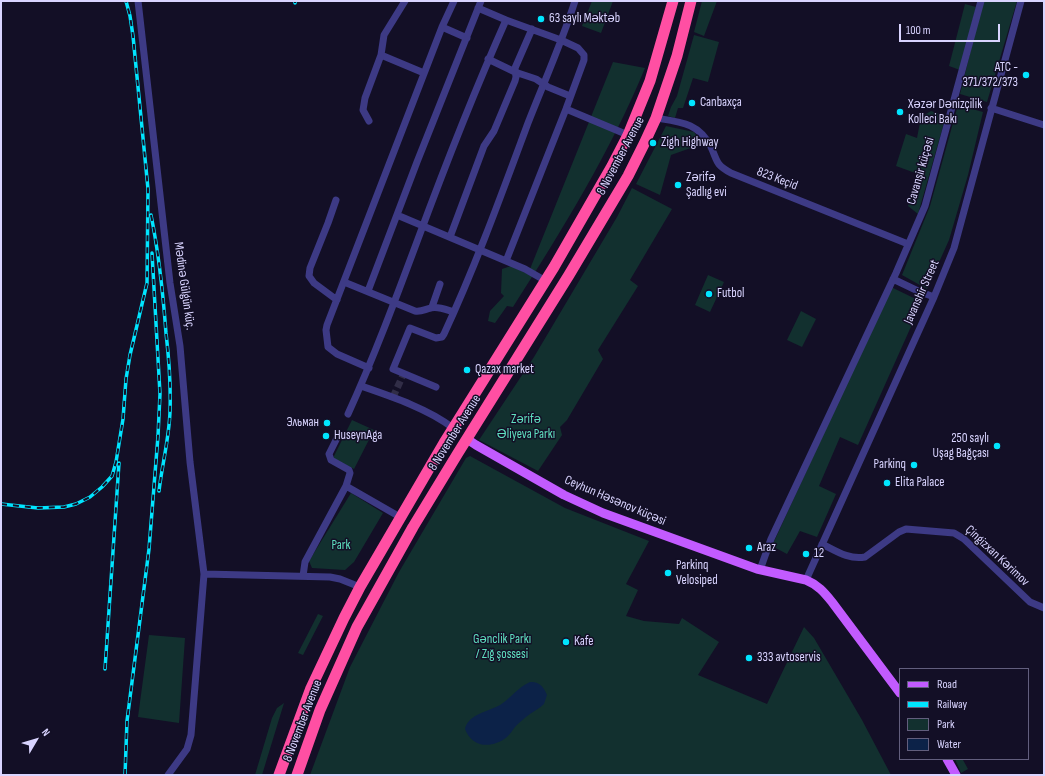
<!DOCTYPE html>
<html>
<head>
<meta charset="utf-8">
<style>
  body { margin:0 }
  #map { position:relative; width:1045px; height:776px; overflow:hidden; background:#130f26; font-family:"Sofia Sans Condensed",sans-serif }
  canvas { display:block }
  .frame { position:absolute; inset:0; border:2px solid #d9d4ff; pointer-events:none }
  .legend { position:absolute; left:899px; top:668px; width:130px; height:92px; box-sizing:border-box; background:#130f26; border:1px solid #625e7d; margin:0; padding:5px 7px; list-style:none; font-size:12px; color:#d9d4ff }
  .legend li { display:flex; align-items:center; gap:8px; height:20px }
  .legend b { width:20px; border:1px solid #625e7d }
  .north { position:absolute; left:16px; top:720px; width:40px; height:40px; -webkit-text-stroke:3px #130f26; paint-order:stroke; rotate:52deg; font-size:11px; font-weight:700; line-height:16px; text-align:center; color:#d9d4ff }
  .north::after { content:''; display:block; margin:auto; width:14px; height:18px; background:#d9d4ff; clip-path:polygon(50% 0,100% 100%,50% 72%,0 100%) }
  .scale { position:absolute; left:899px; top:24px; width:101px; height:18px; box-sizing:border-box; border:2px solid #d9d4ff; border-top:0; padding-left:5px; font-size:12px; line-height:14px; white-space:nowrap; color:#d9d4ff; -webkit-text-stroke:3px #130f26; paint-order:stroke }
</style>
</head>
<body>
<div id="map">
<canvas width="1045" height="776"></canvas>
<div class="frame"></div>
<ul class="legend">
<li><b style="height:5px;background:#c25bff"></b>Road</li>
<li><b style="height:5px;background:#00e5ff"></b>Railway</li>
<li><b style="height:11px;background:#12302f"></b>Park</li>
<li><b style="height:11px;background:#0c2248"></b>Water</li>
</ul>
<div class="north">N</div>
<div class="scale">100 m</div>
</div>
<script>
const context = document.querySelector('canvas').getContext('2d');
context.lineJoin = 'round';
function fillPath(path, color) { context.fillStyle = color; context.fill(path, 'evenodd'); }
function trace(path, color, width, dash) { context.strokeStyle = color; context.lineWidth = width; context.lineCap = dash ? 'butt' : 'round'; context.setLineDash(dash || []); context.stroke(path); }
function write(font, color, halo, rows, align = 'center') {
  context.font = font + ' "Sofia Sans Condensed",sans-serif'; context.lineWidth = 3; context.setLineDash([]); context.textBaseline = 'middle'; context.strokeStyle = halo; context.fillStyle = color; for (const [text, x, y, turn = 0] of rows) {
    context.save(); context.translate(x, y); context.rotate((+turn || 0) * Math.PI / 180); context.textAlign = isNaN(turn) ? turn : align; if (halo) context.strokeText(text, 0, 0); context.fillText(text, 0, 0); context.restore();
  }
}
fillPath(new Path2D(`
  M592,1H613L601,33L582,26Z
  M702,1H717L704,36L694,32Z
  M983,1H1017L987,102L960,94Z
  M965,4L976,7L960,70L949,66Z
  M694,35L719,42L708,82L693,78L683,108H678L675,118L668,116L671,107L677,96Z
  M613,62L645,68C611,151 561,232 513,307L507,306L495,323L488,321L490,311L504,296L501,293L502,269L511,266L528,274Z
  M958,105L983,112L968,175L949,240L927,289L902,275L930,206Z
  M931,111L946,116L918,214L908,206L918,174L896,166L906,134L917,138L921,117Z
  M666,126L694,132L702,144L671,155L660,195L636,184Z
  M632,188L672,209L630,280L638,286L598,350L603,359L567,420L560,427L562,435L538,471L479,440L534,357L617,217Z
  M708,275L724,282L710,312L695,305Z
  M891,287L922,302L858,445L840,437L819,486L836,494L817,537L800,531L787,554L772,546Z
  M801,311L816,319L802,347L787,340Z
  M352,420L374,430L354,469L333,458Z
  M470,456L565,508L649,541L626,584L638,590L626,616L644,621L679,624L682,618L719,642L698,675L767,704L804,627L814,638L862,720L891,775H310L350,667L399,572L466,458Z
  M351,493L383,513L354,562L345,570L312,568L309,561Z
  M318,614L323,616L303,655L298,653Z
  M149,635L185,638L179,723L138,717Z
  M284,703L262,775H255L272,718L277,708Z
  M955,759H964L963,760L968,769L961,773Z`), '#12302f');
fillPath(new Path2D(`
  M530,682C539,681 544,687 547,695L544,704C539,709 532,712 526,717C522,720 518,724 515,727C512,731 510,734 507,737C492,749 472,748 465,729C466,724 468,722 471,719C480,712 491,710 500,705C511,698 518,687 530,682Z`), '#0c2248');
trace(new Path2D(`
  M393,397L404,373`), '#312d47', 7, [7, 3.5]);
trace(new Path2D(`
  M138,1L170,283L180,346L190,462L204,574
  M478,8L506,20L561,40L578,48L584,55V60L566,109L506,261
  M442,27L467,38
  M381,55L424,73
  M488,59L515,72L536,79L548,87L570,96
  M991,108L1044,125
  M566,109L628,135
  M656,118C681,122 699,123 711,147C718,162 715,164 731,173L908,244
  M369,121L363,110L365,98L381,55L384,35L405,1
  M336,200L328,223L310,268L309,276L314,283L337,300
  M397,215L525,269L546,281
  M450,237L484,146L494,131L515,81L516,77L515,68L532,29
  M893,279L918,291L934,297
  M344,282L415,311C422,312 425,309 431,308C438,306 447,310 454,312
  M368,291L417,162L481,1
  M432,307L440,284
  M369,368L337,354L328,347L326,330L327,325L442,27L454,1
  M361,386C390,396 429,409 453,428
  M436,387L393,369L410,328L436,338L442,337L444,334C476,265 502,193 528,123C544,82 562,42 575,1
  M348,414C374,357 396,298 418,239C445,166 474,92 506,20
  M346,486L400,517
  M822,544C836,551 849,560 865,557L899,532L906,529L954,533L964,539L1030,602L1044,608
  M760,570L771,539L896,273L925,206L981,1
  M303,576L305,562L346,486L350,473L349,470L331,460L329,454L338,436
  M806,580L934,297L954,248L1021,1
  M168,775L187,749L191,735L204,574L330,577L340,579L360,587`), '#3d3a85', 7);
trace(new Path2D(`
  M467,439L476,445L564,495L603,513L757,569L806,580C818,585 824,592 832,602L900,693
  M947,759L956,775`), '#c25bff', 9);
trace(new Path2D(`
  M279,775L311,688L344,618L360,587L444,443L554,267L612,166L628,135L650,81L673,1
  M297,775L320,710L357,627L375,595L413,527L458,453L569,275L628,176L644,144L656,118L677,56L691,1`), '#ff4fa3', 11);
const rail = new Path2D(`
  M295,1V3
  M151,215C159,254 163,293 166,333C169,359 171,386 170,412C169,439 162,465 159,491
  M1,504L38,508L64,507L76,504L90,497L102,487L112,476L116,462L123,419L126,379L130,355L147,283L148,189L133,36L130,16L126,1
  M105,669L119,463
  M125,775L127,721L149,549L158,436L160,394L152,253`);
trace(rail, '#00e5ff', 3.5);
trace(rail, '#130f26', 2, [6]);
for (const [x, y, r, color] of [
  [541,19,4,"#00e5ff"],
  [1026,75,4,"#00e5ff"],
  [692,103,4,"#00e5ff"],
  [900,112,4,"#00e5ff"],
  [653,143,4,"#00e5ff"],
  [678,185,4,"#00e5ff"],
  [709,294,4,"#00e5ff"],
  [467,370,4,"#00e5ff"],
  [327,423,4,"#00e5ff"],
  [326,436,4,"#00e5ff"],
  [997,446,4,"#00e5ff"],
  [914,465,4,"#00e5ff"],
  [887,483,4,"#00e5ff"],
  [749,548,4,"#00e5ff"],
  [806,554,4,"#00e5ff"],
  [668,573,4,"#00e5ff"],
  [566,642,4,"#00e5ff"],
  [749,658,4,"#00e5ff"]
]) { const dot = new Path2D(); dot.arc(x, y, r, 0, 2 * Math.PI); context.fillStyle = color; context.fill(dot); trace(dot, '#130f26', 1.5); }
write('13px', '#d9d4ff', '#130f26', [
  ["63 saylı Məktəb",549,19],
  ["ATC -",1018,68,"right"],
  ["371/372/373",1018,83,"right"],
  ["Canbaxça",700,103],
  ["Xəzər Dənizçilik",908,105],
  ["Kolleci Bakı",908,120],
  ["Zigh Highway",661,143],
  ["Zərifə",686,178],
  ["Şadlıg evi",686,193],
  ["Futbol",717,294],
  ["Qazax market",475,370],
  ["Эльман",319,423,"right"],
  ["HuseynAga",334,436],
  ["250 saylı",989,439,"right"],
  ["Uşag Bağçası",989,454,"right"],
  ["Parkinq",906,465,"right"],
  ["Elita Palace",895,483],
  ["Araz",757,548],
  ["12",814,554],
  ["Parkinq",676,566],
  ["Velosiped",676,581],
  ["Kafe",574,642],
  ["333 avtoservis",757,658]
], 'left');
write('13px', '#d9d4ff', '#130f26', [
  ["8 November Avenue",621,156,-62],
  ["Cavanşir küçəsi",921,171,-74],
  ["823 Keçid",777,179,21],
  ["Mədinə Gülgün küç.",184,286,82],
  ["Javanshir Street",922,292,-66],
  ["8 November Avenue",455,433,-58],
  ["Ceyhun Həsənov küçəsi",615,501,23],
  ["Çingizxan Kərimov",997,556,43],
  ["8 November Avenue",303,721,-69]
]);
write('13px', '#5fe0c0', '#130f26', [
  ["Zərifə",526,420],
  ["Əliyeva Parkı",526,435],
  ["Park",341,546],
  ["Gənclik Parkı",502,640],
  ["/ Zığ şossesi",502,655]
]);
</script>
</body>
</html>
